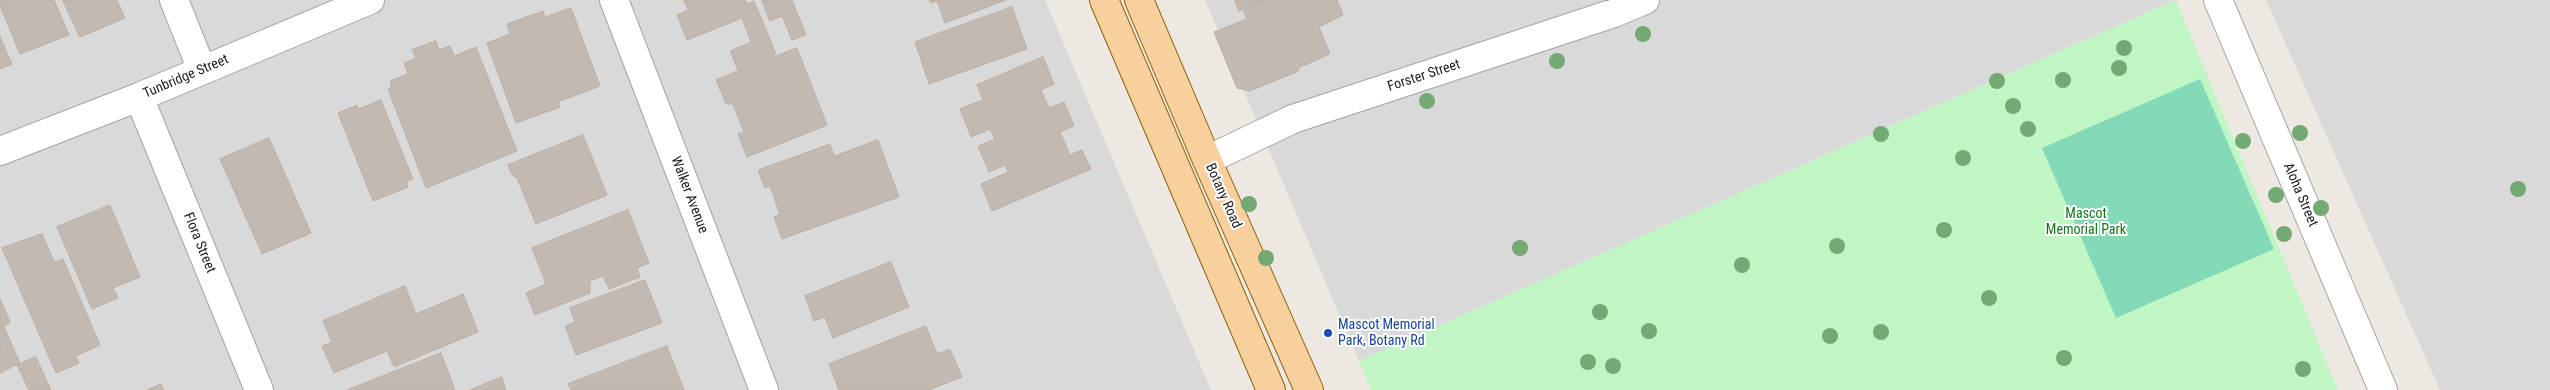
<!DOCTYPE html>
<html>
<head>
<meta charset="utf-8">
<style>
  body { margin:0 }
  canvas { display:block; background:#ede9e2 }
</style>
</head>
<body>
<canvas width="2550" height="390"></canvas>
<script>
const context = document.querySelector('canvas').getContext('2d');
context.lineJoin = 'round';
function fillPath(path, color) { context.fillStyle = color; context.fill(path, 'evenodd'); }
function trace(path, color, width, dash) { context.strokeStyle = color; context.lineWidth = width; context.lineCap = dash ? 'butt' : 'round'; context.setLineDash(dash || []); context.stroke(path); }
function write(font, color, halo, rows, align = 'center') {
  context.font = font + ' "Roboto Condensed",sans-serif'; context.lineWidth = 4; context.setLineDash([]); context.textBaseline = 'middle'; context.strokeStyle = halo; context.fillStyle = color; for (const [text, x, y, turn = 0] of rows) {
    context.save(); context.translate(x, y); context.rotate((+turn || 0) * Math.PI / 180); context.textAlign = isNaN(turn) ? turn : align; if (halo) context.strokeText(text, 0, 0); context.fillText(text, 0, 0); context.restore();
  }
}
fillPath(new Path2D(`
  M0,0H1045L1211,390H0Z
  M1205,0H2175L1359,361Z
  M2266,0H2550V390H2440Z`), '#dad9d9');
fillPath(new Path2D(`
  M2176,0L2338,390H1371L1359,361Z`), '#c0f6c4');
fillPath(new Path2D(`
  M2200,79L2274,249L2116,318L2042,148Z`), '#83d9b8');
const building = new Path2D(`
  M0,0H54L69,35L20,54L0,6Z
  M63,0H117L125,18L80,37Z
  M684,0H745L747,4L754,1L776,54L738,70L730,51L751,42L742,18L687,40L677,15L688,10Z
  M762,0H792L806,35L792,40L782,16L770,21Z
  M930,0H1006L945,23L937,1L931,3Z
  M1235,0H1265L1239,11Z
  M1268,0H1337L1343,15L1319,27L1330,54L1298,68L1299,71L1250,91L1237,88L1214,32L1247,19L1243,10Z
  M1012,7L1027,49L929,84L915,42Z
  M571,8L600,86L558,102L560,107L516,123L487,43L510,34L507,24L543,11L545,17Z
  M0,37L12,64L0,69Z
  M436,41L439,50L450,46L454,56L476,47L517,151L426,188L388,89L392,87L390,81L408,74L404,63L416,58L412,50Z
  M797,48L827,125L747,157L738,134L744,132L733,104H726L716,80Z
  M1043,57L1054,84L1041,90L1049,108L1064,102L1074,126L1060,132L1070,155L1082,150L1091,169L992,211L981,184L1008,172L1005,165L989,172L978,146L995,139L990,129L971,137L960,109L983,100L977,85Z
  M381,100L413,179L406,182L408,187L373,201L338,113L357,105L358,109Z
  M583,135L607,195L536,224L517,178L512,175L508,165Z
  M269,138L311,233L262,254L220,159Z
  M878,140L899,197L782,239L774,217L780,214L770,186L765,188L758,170L830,144L834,156Z
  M110,205L140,277L113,288L118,298L92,309L57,227Z
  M628,210L649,263L637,268L640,277L609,289L603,276L590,281V293L535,315L526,293L546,284L532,248Z
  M42,234L54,262L63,259L100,345L76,356L79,363L56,373L2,248Z
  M891,262L909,307L833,338L825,317L814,321L805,296Z
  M645,280L662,323L576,355L565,326L575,322L570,308Z
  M405,286L416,314L463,294L478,332L394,367L387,351L334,373L322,346L332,342L323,321Z
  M0,299L10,322L4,327L20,363L0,373Z
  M926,326L937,354L950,349L962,377L929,390H839L829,364Z
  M667,346L684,390H571L568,384Z
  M441,353L455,390H347Z
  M36,357L51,390H29L17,365Z
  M502,377L506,390H470Z
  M161,384L164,390H147Z`);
fillPath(building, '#c1b9b2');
trace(building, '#beb0a5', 1);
const street = new Path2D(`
  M174,0L202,70
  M614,0L764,390
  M2218,0L2383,390
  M139,97L259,390
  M0,151L139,97L370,0
  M1207,160L1293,119L1614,13L1645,0`);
const primary = new Path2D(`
  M1104,0L1271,390
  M1139,0L1207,160L1309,390`);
trace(street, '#a3a3a3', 30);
trace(primary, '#8d6107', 30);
trace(street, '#fff', 28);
trace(primary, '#f7d09d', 28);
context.fillStyle = '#73a973';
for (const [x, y] of [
  [1643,34],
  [2124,48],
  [1557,61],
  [2119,68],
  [2063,80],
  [1997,81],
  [1427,101],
  [2013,106],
  [2028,129],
  [2300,133],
  [1881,134],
  [2243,141],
  [1963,158],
  [2518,189],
  [2276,195],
  [1249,204],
  [2321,208],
  [1944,230],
  [2284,234],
  [1837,246],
  [1520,248],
  [1266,258],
  [1742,265],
  [1989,298],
  [1600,312],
  [1649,331],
  [1881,332],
  [1830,336],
  [2064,358],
  [1588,362],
  [1613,366],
  [2303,369]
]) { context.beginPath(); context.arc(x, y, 8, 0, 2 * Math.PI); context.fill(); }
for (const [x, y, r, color] of [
  [1328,333,5,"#1a4fb4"]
]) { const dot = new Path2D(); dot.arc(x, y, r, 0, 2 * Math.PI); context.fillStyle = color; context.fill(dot); trace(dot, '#fff', 2); }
write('14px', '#1c1c1c', '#fff', [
  ["Forster Street",1424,76,-18],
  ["Tunbridge Street",186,77,-23],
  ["Walker Avenue",689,195,69],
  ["Aloha Street",2300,195,67],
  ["Botany Road",1223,196,66],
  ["Flora Street",199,243,68]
]);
write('14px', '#107419', '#fff', [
  ["Mascot",2086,214],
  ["Memorial Park",2086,230]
]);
write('14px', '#164399', '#fff', [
  ["Mascot Memorial",1338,325],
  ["Park, Botany Rd",1338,341]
], 'left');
</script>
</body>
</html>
